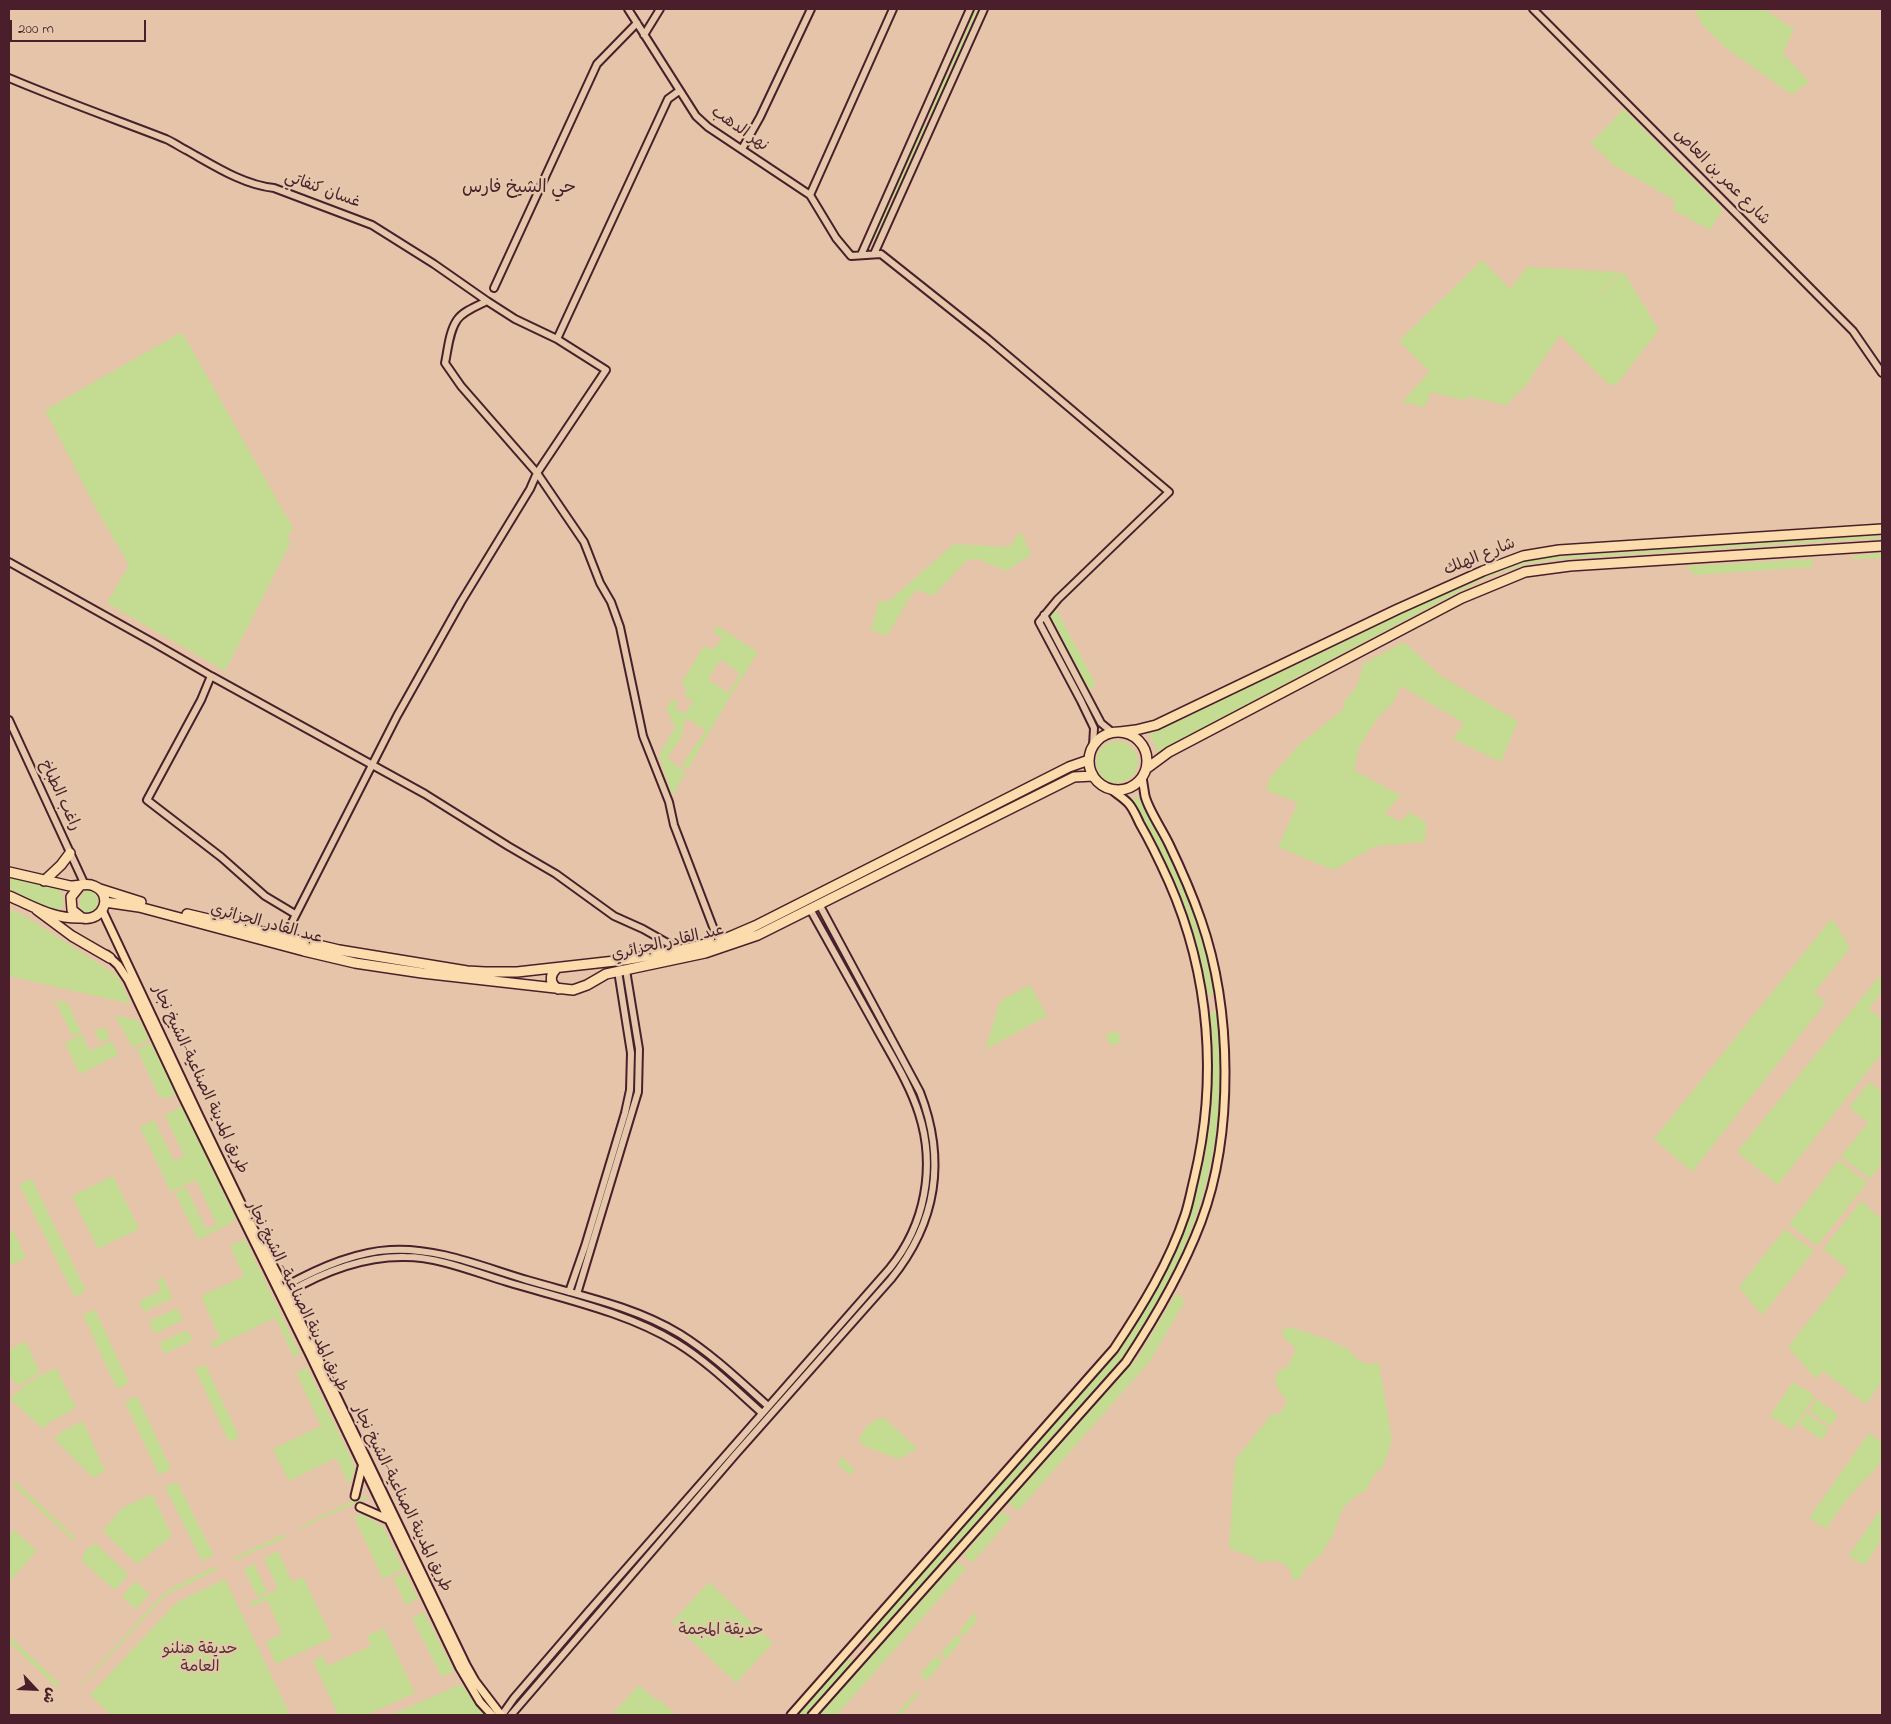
<!DOCTYPE html>
<html>
<head>
<meta charset="utf-8">
<style>
  body { margin:0 }
  #map { position:relative; width:1891px; height:1724px; overflow:hidden; background:#e6c4a9; font-family:"Indie Flower","Playpen Sans Arabic",sans-serif }
  canvas { display:block }
  .frame { position:absolute; inset:0; border:10px solid #4a1f2b; pointer-events:none }
  .north { position:absolute; left:10px; top:1664px; width:50px; height:50px; -webkit-text-stroke:4px #e5c8ac; paint-order:stroke; rotate:115deg; font-size:14px; font-weight:700; line-height:20px; text-align:center; color:#4a1f2b }
  .north::after { content:''; display:block; margin:auto; width:18px; height:22px; background:#4a1f2b; clip-path:polygon(50% 0,100% 100%,50% 72%,0 100%) }
  .scale { position:absolute; left:10px; top:20px; width:136px; height:22px; box-sizing:border-box; border:2px solid #4a1f2b; border-top:0; padding-left:6px; font-size:15px; line-height:18px; white-space:nowrap; color:#4a1f2b; -webkit-text-stroke:4px #e5c8ac; paint-order:stroke }
</style>
</head>
<body>
<div id="map">
<canvas width="1891" height="1724"></canvas>
<div class="frame"></div>
<div class="north">ش</div>
<div class="scale">200 m</div>
</div>
<script>
const context = document.querySelector('canvas').getContext('2d');
context.lineJoin = 'round';
function fillPath(path, color) { context.fillStyle = color; context.fill(path, 'evenodd'); }
function trace(path, color, width, dash) { context.strokeStyle = color; context.lineWidth = width; context.lineCap = dash ? 'butt' : 'round'; context.setLineDash(dash || []); context.stroke(path); }
function write(font, color, halo, rows, align = 'center') {
  context.font = font + ' "Indie Flower","Playpen Sans Arabic",sans-serif'; context.lineWidth = 4.5; context.setLineDash([]); context.textBaseline = 'middle'; context.strokeStyle = halo; context.fillStyle = color; for (const [text, x, y, turn = 0] of rows) {
    context.save(); context.translate(x, y); context.rotate((+turn || 0) * Math.PI / 180); context.textAlign = isNaN(turn) ? turn : align; if (halo) context.strokeText(text, 0, 0); context.fillText(text, 0, 0); context.restore();
  }
}
fillPath(new Path2D(`
  M976,9H981L953,71L949,69Z
  M1695,9H1766L1768,12L1794,29L1783,53L1809,82L1792,95L1726,48L1702,25Z
  M946,74L951,76L932,117L927,115Z
  M1624,109L1723,209L1710,230L1672,209L1676,201L1613,165L1591,143Z
  M924,124L928,126L895,199L891,197Z
  M887,204L892,206L876,241L872,239Z
  M1482,260L1510,289L1527,267L1620,272L1584,310L1623,271L1659,330L1616,385L1608,384L1560,335L1531,377L1532,379L1506,405L1470,397L1463,400L1431,392L1425,407L1402,402L1430,372L1399,341Z
  M182,332L293,528L287,539L291,542L225,671L107,603L129,565L94,505L45,410Z
  M1021,531L1031,555L1006,571L978,559L966,561L933,596L917,590L910,597L887,636L871,630L879,601H889L954,544L1009,547Z
  M1882,535V538L1562,559C1530,562 1513,567 1483,579L1157,752L1154,743L1149,735L1481,576L1532,559L1564,556Z
  M1882,553V558L1853,559V556Z
  M1813,559V567L1694,575L1686,566Z
  M1055,607L1096,684L1089,691L1047,614Z
  M717,626L758,652L732,694L729,692L740,674L721,659L708,679L731,695L688,769L682,765L706,730L686,718L681,738L667,758L686,772L672,796L659,755L676,725L670,720L671,714L665,711L672,699L678,702L675,708L685,714L693,701L684,695L687,689L681,684L704,646L713,650L722,638L713,632Z
  M1404,642L1441,676L1518,721L1501,762L1453,739L1464,723L1401,686L1392,704L1379,716L1359,747L1354,770L1401,796L1384,813L1401,822L1409,812L1426,822L1425,842L1376,846L1333,870L1278,847L1298,803L1267,790L1269,779L1299,745L1345,708L1343,702C1358,689 1359,683 1363,664Z
  M1096 762a21 21 0 1 1 42 0a21 21 0 1 1-42 0Z
  M1140,797C1162,839 1186,881 1199,926C1206,948 1210,971 1215,994L1206,995C1201,964 1194,934 1184,904C1171,868 1151,834 1132,800Z
  M9,876L60,890C64,897 65,904 60,911L49,912L28,899L9,892Z
  M86,889L93,891L98,898L97,908L92,914H85C77,907 79,896 86,889Z
  M9,909L22,914L118,976L131,1004L9,976Z
  M1832,918L1850,948L1814,993L1826,1002L1692,1172L1654,1139Z
  M1882,973V992L1869,1009L1882,1019V1053L1778,1185L1737,1152Z
  M1030,985L1047,1016L985,1050L1000,1001Z
  M55,1000L68,1003L81,1032L72,1036Z
  M1217,1011C1233,1142 1196,1253 1122,1359L872,1642L865,1636L1116,1354C1148,1307 1177,1257 1194,1202C1199,1186 1201,1169 1204,1153C1212,1106 1215,1060 1209,1013Z
  M115,1015L140,1021L149,1040L133,1048Z
  M105,1027L110,1038L100,1043L95,1031Z
  M1116,1030L1122,1041L1111,1046L1105,1036Z
  M82,1034L90,1051L112,1041L118,1055L80,1074L65,1043Z
  M151,1043L176,1094L165,1099L159,1096L137,1050Z
  M1870,1082L1882,1092V1163L1870,1179L1841,1156L1868,1123L1849,1107Z
  M182,1106L236,1219L230,1222V1224L198,1240L175,1193L186,1187L206,1229L217,1225L196,1180L171,1192L140,1127L154,1120L174,1161L184,1156L165,1115Z
  M1839,1160L1867,1183L1817,1246L1789,1224Z
  M113,1176L139,1229L98,1249L72,1196Z
  M32,1179L86,1291L75,1297L19,1184Z
  M1861,1201L1882,1219V1381L1866,1404L1823,1371L1816,1379L1788,1347L1849,1270L1823,1249Z
  M1785,1229L1814,1251L1762,1315L1739,1287Z
  M13,1230L26,1258L9,1266V1232Z
  M245,1239L300,1354L294,1357L275,1318L213,1348L210,1343L220,1338L201,1296L244,1276L230,1246Z
  M163,1277L173,1298L144,1312L139,1301L161,1290L157,1280Z
  M1176,1293L1185,1301L1150,1361L1018,1511L1008,1503L1138,1357Z
  M177,1308L183,1320L155,1334L149,1321Z
  M95,1309L129,1383L117,1389L83,1315Z
  M1291,1327L1329,1340L1349,1350L1357,1359L1366,1364L1379,1363L1392,1440L1383,1467L1373,1476L1367,1490L1356,1496L1343,1508L1333,1535L1321,1555L1304,1569L1302,1576L1294,1581C1292,1578 1292,1573 1290,1570C1283,1559 1267,1560 1256,1563L1257,1559L1229,1548L1235,1460L1272,1414H1280L1287,1401L1278,1389L1275,1379L1280,1369L1287,1368L1296,1349L1284,1338L1282,1330Z
  M187,1330L193,1340L165,1354L159,1343Z
  M25,1341L40,1372L19,1386L9,1376V1350Z
  M205,1364L239,1437L229,1442L195,1369Z
  M307,1367L355,1467L351,1481L348,1483L336,1458L289,1481L273,1449L321,1426L296,1373Z
  M56,1368L76,1408L50,1422L43,1429L10,1399C24,1384 38,1376 56,1368Z
  M1793,1382L1815,1396L1792,1430L1770,1416Z
  M137,1396L171,1469L159,1475L125,1402Z
  M1816,1399L1838,1414L1831,1426L1809,1411Z
  M1806,1413L1829,1428L1822,1440L1799,1424Z
  M883,1417L918,1449L898,1459L864,1446L859,1439C865,1428 871,1420 883,1417Z
  M83,1421L105,1471L93,1478L54,1439L62,1432Z
  M1869,1433L1882,1443V1459L1877,1467L1847,1499L1826,1529L1809,1518Z
  M842,1457L855,1470L850,1475L837,1463Z
  M14,1482H16L75,1537L76,1540H73L13,1485Z
  M177,1482L214,1555L202,1561L165,1487Z
  M152,1494L172,1536L137,1564L103,1531L122,1508Z
  M365,1495L367,1498L299,1529V1527Z
  M1882,1508L1880,1542L1865,1565L1848,1556Z
  M1002,1511L1011,1518L972,1563L963,1555Z
  M361,1514L383,1526L403,1569L383,1579L354,1517Z
  M14,1530L37,1551L11,1580L9,1578V1536Z
  M284,1534L286,1537L234,1561V1558Z
  M96,1544L127,1573L128,1575L115,1590L82,1561C83,1551 87,1547 96,1544Z
  M278,1551L292,1582L303,1577L332,1638L276,1664L266,1642L282,1633L267,1600L251,1607L249,1603L278,1589L264,1558Z
  M957,1561L966,1569L837,1715H819Z
  M254,1564L267,1592L257,1596L244,1569Z
  M214,1567L217,1568L216,1570L166,1595L82,1685H80L162,1595L175,1586Z
  M405,1572L418,1599L406,1605L393,1578Z
  M225,1579L290,1715H111L90,1695L176,1603Z
  M135,1581L150,1594L136,1609L122,1597Z
  M709,1582L773,1643L736,1683L672,1622Z
  M424,1612L454,1671L442,1677L412,1618Z
  M974,1613L978,1617L975,1620L976,1622L964,1636L959,1632Z
  M384,1628L415,1693L367,1715H338L313,1661L323,1656L328,1666L371,1646L367,1636Z
  M956,1635L962,1640L946,1659L940,1654Z
  M9,1636L58,1682L59,1686H55L9,1642Z
  M936,1656L943,1662L927,1681L920,1674Z
  M848,1657L853,1663L807,1715H796Z
  M461,1684L484,1715H391Z
  M639,1685L657,1701L659,1699L676,1715H617L614,1712Z
  M917,1691L920,1693L901,1715H896Z`), '#c4dc92');
const secondary = new Path2D(`
  M628,9L696,116L708,127L810,195L836,238L851,256L881,254L988,339L1169,492L1058,599L1039,622L1081,701L1094,728L1093,746
  M1533,9L1853,331L1882,373
  M644,35L660,9
  M9,78C61,100 114,119 166,139C173,142 180,147 186,150C213,165 243,185 274,188L372,225L434,264L487,301L515,319L557,339L606,370L537,473L530,489L461,602L397,716L284,938
  M742,149L760,117L811,9
  M810,195L893,9
  M874,254L984,9
  M861,255L970,9
  M494,288L597,64L637,23
  M487,301C477,306 463,311 457,320C449,332 448,349 445,363L461,386L537,473L584,542L600,583L611,602L620,627L643,736L669,802L674,825L718,940
  M557,339L668,99L679,91
  M9,562L154,643L211,676
  M1044,615L1101,723L1112,732
  M9,720L85,885
  M295,914L265,896L221,857L147,800L201,700L211,676L425,794L508,846L556,874L614,916L643,929L680,950
  M284,1287C316,1269 353,1252 390,1250C437,1247 483,1267 527,1280C578,1295 634,1306 680,1334C712,1354 740,1381 768,1406
  M569,1292L585,1246L625,1113L630,1090L631,1053L618,971
  M287,1293C323,1272 362,1256 405,1257C439,1257 474,1272 507,1282C564,1299 626,1312 677,1343C708,1362 735,1389 762,1413
  M577,1294L638,1092L639,1049L626,970
  M502,1715L514,1698L588,1612L890,1268C925,1225 936,1167 919,1114C909,1082 889,1052 873,1022C852,985 831,947 810,909
  M511,1715L735,1455L891,1279C937,1222 946,1159 920,1092L819,904`);
const primary = new Path2D(`
  M102,910L199,1116L252,1226L281,1281L466,1665L475,1681L501,1715
  M107,955L118,965L128,980L183,1097L310,1355L460,1668L480,1702L492,1715
  M355,1496L362,1467
  M360,1507L387,1519
  M791,1715L1114,1349C1142,1307 1169,1263 1185,1215C1189,1203 1191,1191 1194,1179C1218,1080 1210,975 1169,882C1160,862 1151,843 1140,824C1137,818 1134,810 1129,804C1125,799 1117,794 1112,790
  M812,1715L1126,1362C1155,1318 1182,1272 1201,1222C1234,1134 1232,1009 1201,920C1192,894 1181,869 1169,844C1162,829 1149,811 1145,796C1144,790 1143,783 1142,777`);
const highway = new Path2D(`
  M1089 761a29 29 0 1 1 58 0a29 29 0 1 1-58 0Z
  M1120,732L1136,730L1156,725L1398,609L1483,571L1523,556L1559,550L1882,529
  M1146,769L1169,752L1462,598L1525,572L1570,566L1882,546
  M9,872L70,886C78,887 86,882 94,886C114,894 104,922 82,918L72,910L71,897L79,887
  M44,881L61,865L70,853
  M100,889L141,902
  M9,896C35,907 52,919 82,918
  M105,902L139,907L304,951L355,963L422,973L573,990L587,985L606,974L705,953L758,935L1074,777L1093,776
  M37,910L72,936L110,958
  M187,914L339,950L467,971L485,972H517L624,960L686,949L727,938L755,926L1069,767L1089,760
  M556,969C549,976 550,984 558,989`);
trace(secondary, '#4a1f2b', 10);
trace(primary, '#4a1f2b', 11);
trace(highway, '#4a1f2b', 12);
trace(secondary, '#e5c8ac', 6);
trace(primary, '#fcdcac', 7);
trace(highway, '#fcdcac', 9);
write('16px', '#4a1f2b', '#e5c8ac', [
  ["نهر الدهب",739,130,35],
  ["شارع عمر بن العاص",1721,178,45],
  ["غسان كنفاتي",322,191,20],
  ["شارع الهلك",1480,558,-22],
  ["راغب الطباخ",59,796,65],
  ["عبد القادر الجزائري",266,925,15],
  ["عبد القادر الجزائري",668,944,-13],
  ["طريق المدينة الصناعية-الشيخ نجار",199,1080,65],
  ["طريق المدينة الصناعية- الشيخ نجار",296,1297,64],
  ["طريق المدينة الصناعية-الشيخ نجار",401,1499,64]
]);
write('16px', '#563235', '#e5c8ac', [
  ["حديقة المجمة",721,1631],
  ["حديقة هنلنو",200,1650],
  ["العامة",200,1668]
]);
write('18px', '#4a1f2b', '#e5c8ac', [
  ["حي الشيخ فارس",519,189]
]);
</script>
</body>
</html>
